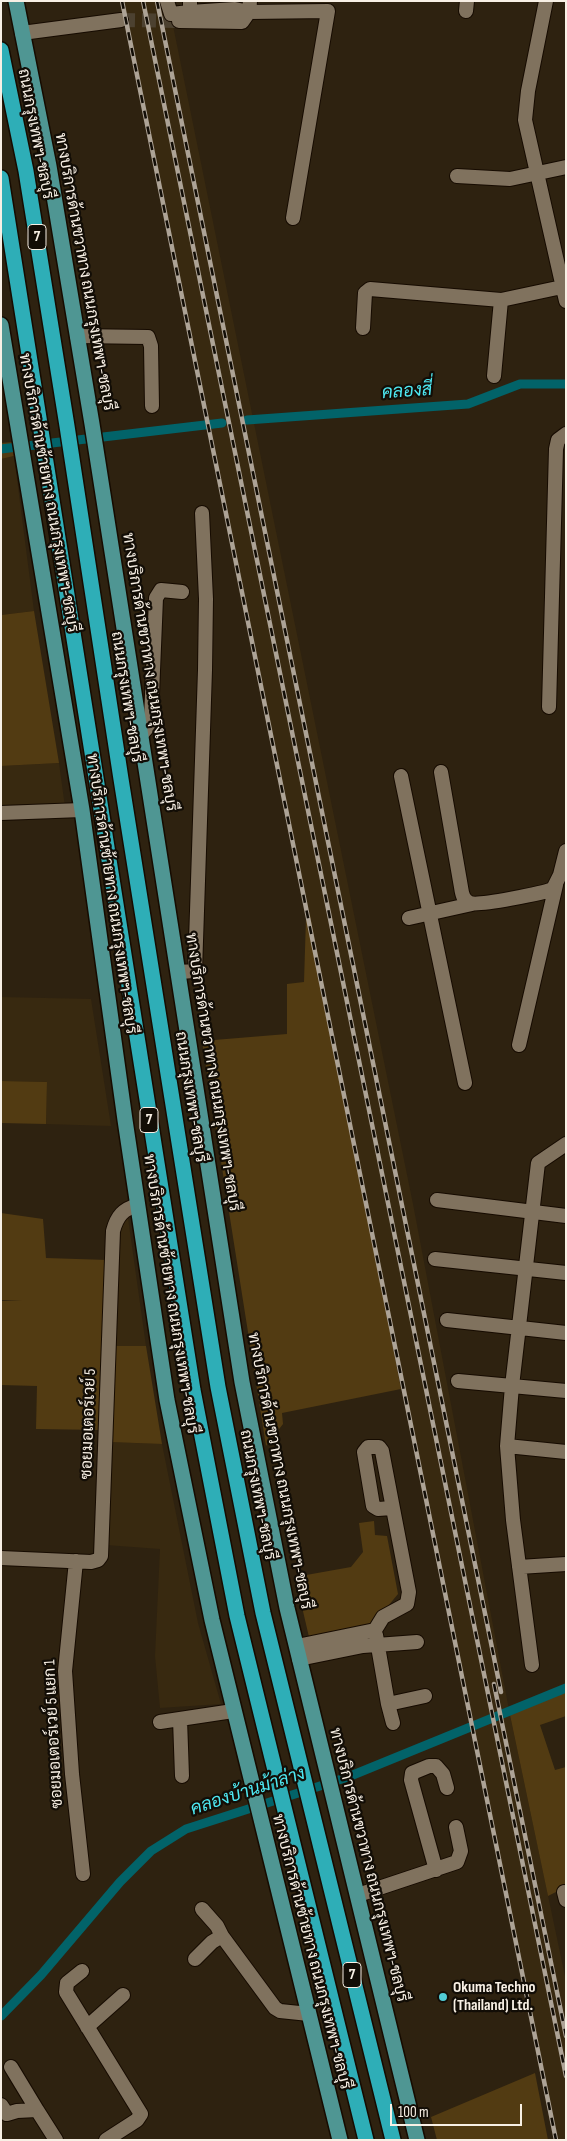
<!DOCTYPE html>
<html>
<head>
<meta charset="utf-8">
<style>
  body { margin:0 }
  #map { position:relative; width:567px; height:2141px; overflow:hidden; background:#2e2210; font-family:"Sofia Sans Condensed",sans-serif }
  canvas { display:block }
  .frame { position:absolute; inset:0; border:2px solid #f8f0e5; pointer-events:none }
  .scale { position:absolute; left:390px; top:2104px; width:132px; height:22px; box-sizing:border-box; border:2px solid #f8f0e5; border-top:0; padding-left:6px; font-size:15px; line-height:18px; white-space:nowrap; color:#f8f0e5; -webkit-text-stroke:4px #120d06; paint-order:stroke }
</style>
</head>
<body>
<div id="map">
<canvas width="567" height="2141"></canvas>
<div class="frame"></div>
<div class="scale">100 m</div>
</div>
<script>
const context = document.querySelector('canvas').getContext('2d');
context.lineJoin = 'round';
function fillPath(path, color) { context.fillStyle = color; context.fill(path, 'evenodd'); }
function trace(path, color, width, dash) { context.strokeStyle = color; context.lineWidth = width; context.lineCap = dash ? 'butt' : 'round'; context.setLineDash(dash || []); context.stroke(path); }
function write(font, color, halo, rows, align = 'center') {
  context.font = font + ' "Sofia Sans Condensed",Sarabun,sans-serif'; context.lineWidth = 4.5; context.setLineDash([]); context.textBaseline = 'middle'; context.strokeStyle = halo; context.fillStyle = color; for (const [text, x, y, turn = 0] of rows) {
    context.save(); context.translate(x, y); context.rotate((+turn || 0) * Math.PI / 180); context.textAlign = isNaN(turn) ? turn : align; if (halo) context.strokeText(text, 0, 0); context.fillText(text, 0, 0); context.restore();
  }
}
fillPath(new Path2D(`
  M124,1H168L413,1204L510,1715L566,1981V2140H554Z
  M14,456L34,611L1,615V459Z
  M59,763L65,807L1,809V766Z
  M1,997L91,999L111,1126L46,1124L47,1082L1,1081Z
  M123,1218H128L146,1346H114L117,1227Z
  M109,1442L162,1444L198,1623L221,1704L160,1708L155,1656L160,1549L106,1545Z`), '#382910');
fillPath(new Path2D(`
  M13,442L14,456L1,459V443Z
  M34,611L59,763L1,766V615Z
  M310,915L401,1389L282,1413L283,1424L266,1446L202,1041L287,1034V984L304,982L306,918Z
  M1,1081L47,1082L46,1124L1,1123Z
  M1,1213L43,1219L46,1258L108,1260L101,1430L36,1429L37,1386L1,1385V1301H22L1,1300Z
  M114,1346H146L162,1444L109,1442Z
  M374,1521L375,1535L387,1536L398,1594L369,1629L309,1637L295,1577L351,1567L363,1552L359,1523Z
  M566,1690V1716L540,1725L555,1770L566,1767V1887L548,1896L510,1715Z
  M535,2073L548,2140H437L431,2117Z`), '#523b12');
trace(new Path2D(`
  M247,420L468,404L520,384H566
  M1,449L222,423
  M1,2016L41,1975L120,1882L151,1851L186,1829L348,1777L566,1688`), '#026369', 9);
trace(new Path2D(`
  M121,20L179,21`), '#4c4130', 14, [14, 7]);
const minor = new Path2D(`
  M167,1L171,14L190,12V1
  M546,1L528,91L525,120L566,301
  M466,11L467,1
  M190,12L235,9L249,12L328,11L293,218
  M179,21L242,22L249,12L250,1
  M22,33L121,20
  M457,176L510,179L566,167
  M363,328L365,293L370,289L501,300L562,287
  M77,336L148,337L151,346L152,406
  M494,376L501,300
  M549,707L556,449L558,440L566,434
  M141,735L148,727L151,719L156,598L161,590L182,592
  M441,772L461,887C462,894 463,900 470,903C479,906 544,893 553,889L560,875L566,851
  M401,776L465,1083
  M1,813L82,810
  M409,918L472,904
  M179,972L195,971L205,670L206,599L202,513
  M519,1045L556,885
  M437,1200L566,1216
  M435,1259L566,1273
  M447,1320L566,1333
  M458,1381L566,1391
  M507,1446L566,1452
  M1,1558L91,1562L98,1560L101,1556L113,1231C117,1216 123,1209 138,1205
  M76,1561L65,1671L72,1774L83,1874
  M519,1567L566,1564
  M376,1635L388,1704L393,1723
  M297,1646L375,1630L383,1617L407,1604L409,1592L382,1451L379,1447H368L364,1452L373,1506L378,1509L392,1508
  M299,1659L363,1646L417,1642
  M532,1665L513,1520L507,1446L512,1386L538,1163L566,1144
  M388,1704L425,1696
  M180,1719L182,1776
  M160,1722L233,1711
  M436,1870L411,1780L412,1773L429,1766H436L443,1774L447,1788
  M564,1892L566,1900
  M358,1895L457,1862L461,1851L456,1827
  M202,1909L217,1926L222,1936
  M195,1959L212,1942L222,1936L275,2008L280,2011L309,2014
  M82,1971L67,1983L66,1992L141,2114L137,2120L106,2140
  M87,2027L123,1995
  M11,2067L37,2110
  M1,2105L7,2114L17,2111L37,2110L56,2140`);
const major = new Path2D(`
  M16,1L49,166L92,424L242,1382L287,1608L417,2140
  M1,325L82,810L125,1120L167,1400L212,1620L340,2140`);
const highway = new Path2D(`
  M1,50L26,171L67,426L121,779L218,1387L263,1613L393,2140
  M1,178L193,1390L237,1616L366,2140`);
trace(minor, '#160b00', 16);
trace(major, '#160b00', 18);
trace(highway, '#160b00', 18);
trace(minor, '#80725e', 14);
trace(major, '#4f9693', 15);
trace(highway, '#2eaeb7', 15);
const rail = new Path2D(`
  M122,1L556,2140
  M143,1L566,2076
  M157,1L501,1692
  M494,1684L566,2036`);
trace(rail, '#ada396', 4.5);
trace(rail, '#120d06', 2.5, [8]);
for (const [x, y, r, color] of [
  [443,1997,5,"#51ccd5"]
]) { const dot = new Path2D(); dot.arc(x, y, r, 0, 2 * Math.PI); context.fillStyle = color; context.fill(dot); trace(dot, '#120d06', 2); }
for (const [x, y, w] of [
  [37,237,18],
  [149,1120,18],
  [352,1975,18]
]) { const box = new Path2D(); box.roundRect(x - w / 2, y - 12.5, w, 25, 4); context.fillStyle = '#120d06'; context.fill(box); trace(box, '#f8f0e5', 1); }
write('bold 15px', '#f8f0e5', null, [
  ["7",37,237],
  ["7",149,1120],
  ["7",352,1975]
]);
write('16px', '#f8f0e5', '#120d06', [
  ["ถนนกรุงเทพฯ-ชลบุรี",35,134,79],
  ["ทางบริการด้านขวาทาง ถนนกรุงเทพฯ-ชลบุรี",84,272,80],
  ["ทางบริการด้านซ้ายทาง ถนนกรุงเทพฯ-ชลบุรี",48,493,80],
  ["ทางบริการด้านขวาทาง ถนนกรุงเทพฯ-ชลบุรี",149,672,81],
  ["ถนนกรุงเทพฯ-ชลบุรี",126,697,81],
  ["ทางบริการด้านซ้ายทาง ถนนกรุงเทพฯ-ชลบุรี",111,894,82],
  ["ทางบริการด้านขวาทาง ถนนกรุงเทพฯ-ชลบุรี",212,1072,81],
  ["ถนนกรุงเทพฯ-ชลบุรี",190,1097,81],
  ["ทางบริการด้านซ้ายทาง ถนนกรุงเทพฯ-ชลบุรี",170,1294,81],
  ["ซอยมอเตอร์เวย์ 5",89,1424,-88],
  ["ทางบริการด้านขวาทาง ถนนกรุงเทพฯ-ชลบุรี",279,1471,79],
  ["ถนนกรุงเทพฯ-ชลบุรี",257,1495,79],
  ["ซอยมอเตอร์เวย์ 5 แยก 1",54,1734,-93],
  ["ทางบริการด้านขวาทาง ถนนกรุงเทพฯ-ชลบุรี",368,1865,76],
  ["ทางบริการด้านซ้ายทาง ถนนกรุงเทพฯ-ชลบุรี",311,1952,76]
]);
write('bold 16px', '#f8f0e5', '#120d06', [
  ["Okuma Techno",453,1988],
  ["(Thailand) Ltd.",453,2006]
], 'left');
write('italic 18px', '#4ee8f2', '#120d06', [
  ["คลองสี่",407,392,-4],
  ["คลองบ้านม้าล่าง",248,1792,-18]
]);
</script>
</body>
</html>
